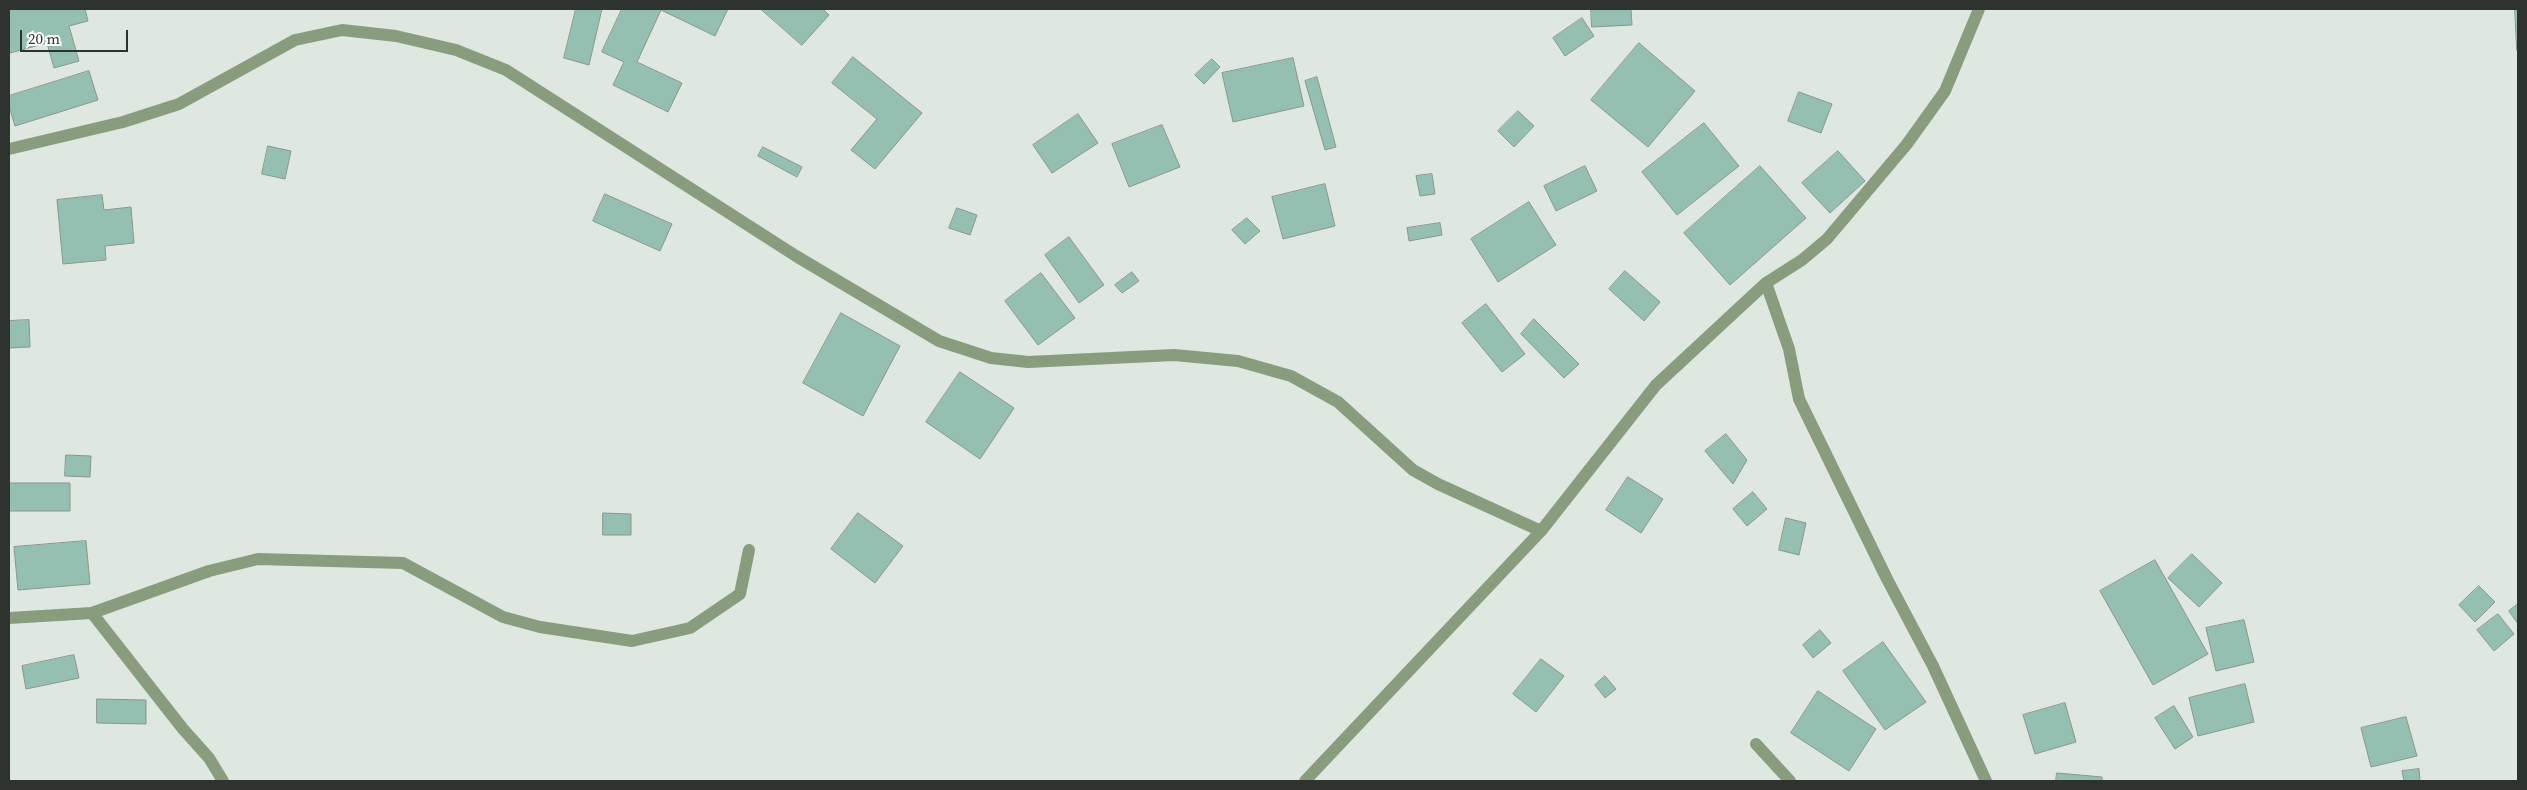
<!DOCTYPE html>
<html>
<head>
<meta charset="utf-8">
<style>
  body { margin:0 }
  #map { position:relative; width:2527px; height:790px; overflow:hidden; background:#dee8e1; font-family:"Source Serif 4",serif }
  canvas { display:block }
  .frame { position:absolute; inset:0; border:10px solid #2f3330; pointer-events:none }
  .scale { position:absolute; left:20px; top:30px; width:108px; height:22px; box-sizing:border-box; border:2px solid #2f3330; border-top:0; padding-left:6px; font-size:15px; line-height:18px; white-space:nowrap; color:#2f3330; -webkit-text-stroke:4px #fff; paint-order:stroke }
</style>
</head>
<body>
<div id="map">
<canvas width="2527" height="790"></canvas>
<div class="frame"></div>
<div class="scale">20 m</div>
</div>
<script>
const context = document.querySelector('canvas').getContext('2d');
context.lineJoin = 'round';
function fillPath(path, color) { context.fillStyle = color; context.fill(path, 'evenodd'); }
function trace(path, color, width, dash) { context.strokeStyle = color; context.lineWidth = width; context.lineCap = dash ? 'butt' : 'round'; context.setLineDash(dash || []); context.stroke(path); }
const building = new Path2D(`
  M9,9H85L88,21L69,26L79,61L54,68L47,43L10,53Z
  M576,9H602L589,65L564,58Z
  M622,9H728L715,36L661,10L637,62L682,83L668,112L613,85L624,62L602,52Z
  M761,9H823L829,15L802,45Z
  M1591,9H1631L1632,25L1592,27Z
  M2515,9H2518V49L2517,50Z
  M1582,18L1594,36L1565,56L1553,38Z
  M1639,43L1695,91L1648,147L1591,100Z
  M853,57L922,113L875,169L851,150L877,119L832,83Z
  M1293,58L1304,106L1233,122L1222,73Z
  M1212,59L1220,67L1204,84L1195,75Z
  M89,71L98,100L15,126L9,106V96Z
  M1317,77L1336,147L1325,150L1305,81Z
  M1799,92L1832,104L1821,133L1788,121Z
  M1518,111L1534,126L1514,147L1498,131Z
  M1078,114L1098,143L1052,173L1033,145Z
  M1704,123L1739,166L1677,215L1642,172Z
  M1162,125L1180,167L1129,187L1112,144Z
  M268,146L291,151L285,179L262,174Z
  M763,147L802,167L797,177L758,156Z
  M1838,151L1865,181L1830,213L1802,183Z
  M1585,166L1597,191L1556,211L1544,186Z
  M1760,166L1806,218L1730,285L1684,233Z
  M1432,174L1435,194L1420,196L1416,176Z
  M1325,184L1335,226L1283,239L1272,197Z
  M605,194L672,224L660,251L593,221Z
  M102,195L104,210L131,207L134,243L105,246L106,260L63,264L57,200Z
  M1529,202L1556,245L1498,282L1471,239Z
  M957,208L977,215L970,235L949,228Z
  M1247,218L1260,231L1245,244L1232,230Z
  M1440,223L1442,235L1409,241L1407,228Z
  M1069,237L1104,285L1079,303L1045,255Z
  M1625,271L1660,302L1644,321L1609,289Z
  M1132,272L1139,281L1122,293L1115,285Z
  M1041,273L1075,318L1038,345L1005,301Z
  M1486,304L1525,354L1502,372L1462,323Z
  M841,313L900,346L863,416L803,383Z
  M1534,319L1579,364L1564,378L1521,334Z
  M29,320L30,347L9,348V321Z
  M960,372L1014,408L980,459L926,422Z
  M1726,434L1747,460L1733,484L1705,451Z
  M66,455L91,456L90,477L65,476Z
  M1628,477L1663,499L1641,533L1606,510Z
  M9,483H70V511H9Z
  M1753,492L1767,509L1747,526L1733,509Z
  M603,513L631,514V535H603Z
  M858,513L903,546L875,583L831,549Z
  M1786,518L1806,523L1799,555L1779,550Z
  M86,541L90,584L18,590L14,547Z
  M2192,554L2222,583L2199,607L2168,578Z
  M2155,560L2208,654L2153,685L2100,591Z
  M2479,586L2495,602L2475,622L2459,605Z
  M2518,604V624L2509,611Z
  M2498,614L2514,634L2494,651L2477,630Z
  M2244,620L2254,662L2216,671L2206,628Z
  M1820,630L1831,643L1813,658L1803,645Z
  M1883,642L1926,702L1885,730L1843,671Z
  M74,655L79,678L26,689L22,666Z
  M1541,659L1564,676L1536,712L1513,694Z
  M1605,676L1616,689L1605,698L1595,685Z
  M2245,684L2254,722L2198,736L2189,698Z
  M1818,691L1876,729L1849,771L1791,733Z
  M97,699L146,700V724L97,723Z
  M2065,703L2076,742L2035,754L2023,715Z
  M2174,706L2193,737L2175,749L2155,718Z
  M2406,717L2417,756L2371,767L2361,728Z
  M2419,769L2420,781H2404L2402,771Z
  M2057,773L2102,777V781H2056Z`);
fillPath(building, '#94bfb1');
trace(building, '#8b9592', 1);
trace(new Path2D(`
  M9,149L123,122L179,104L295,40L342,30L396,36L456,50L506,70L796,256L939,341L991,358L1028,362L1174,355L1238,361L1291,376L1338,402L1413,470L1438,484L1541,531
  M1766,283L1789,349L1799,399L1887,579L1933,666L1986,781
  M92,613L183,729L209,758L223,781
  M9,618L92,613L209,571L258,559L403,563L503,617L540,627L632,641L690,628L740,594L749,550
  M1756,744L1790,781
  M1305,781L1541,531L1656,385L1766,283L1802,260L1827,239L1907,144L1945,91L1979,9`), '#899c7d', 12);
</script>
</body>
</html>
